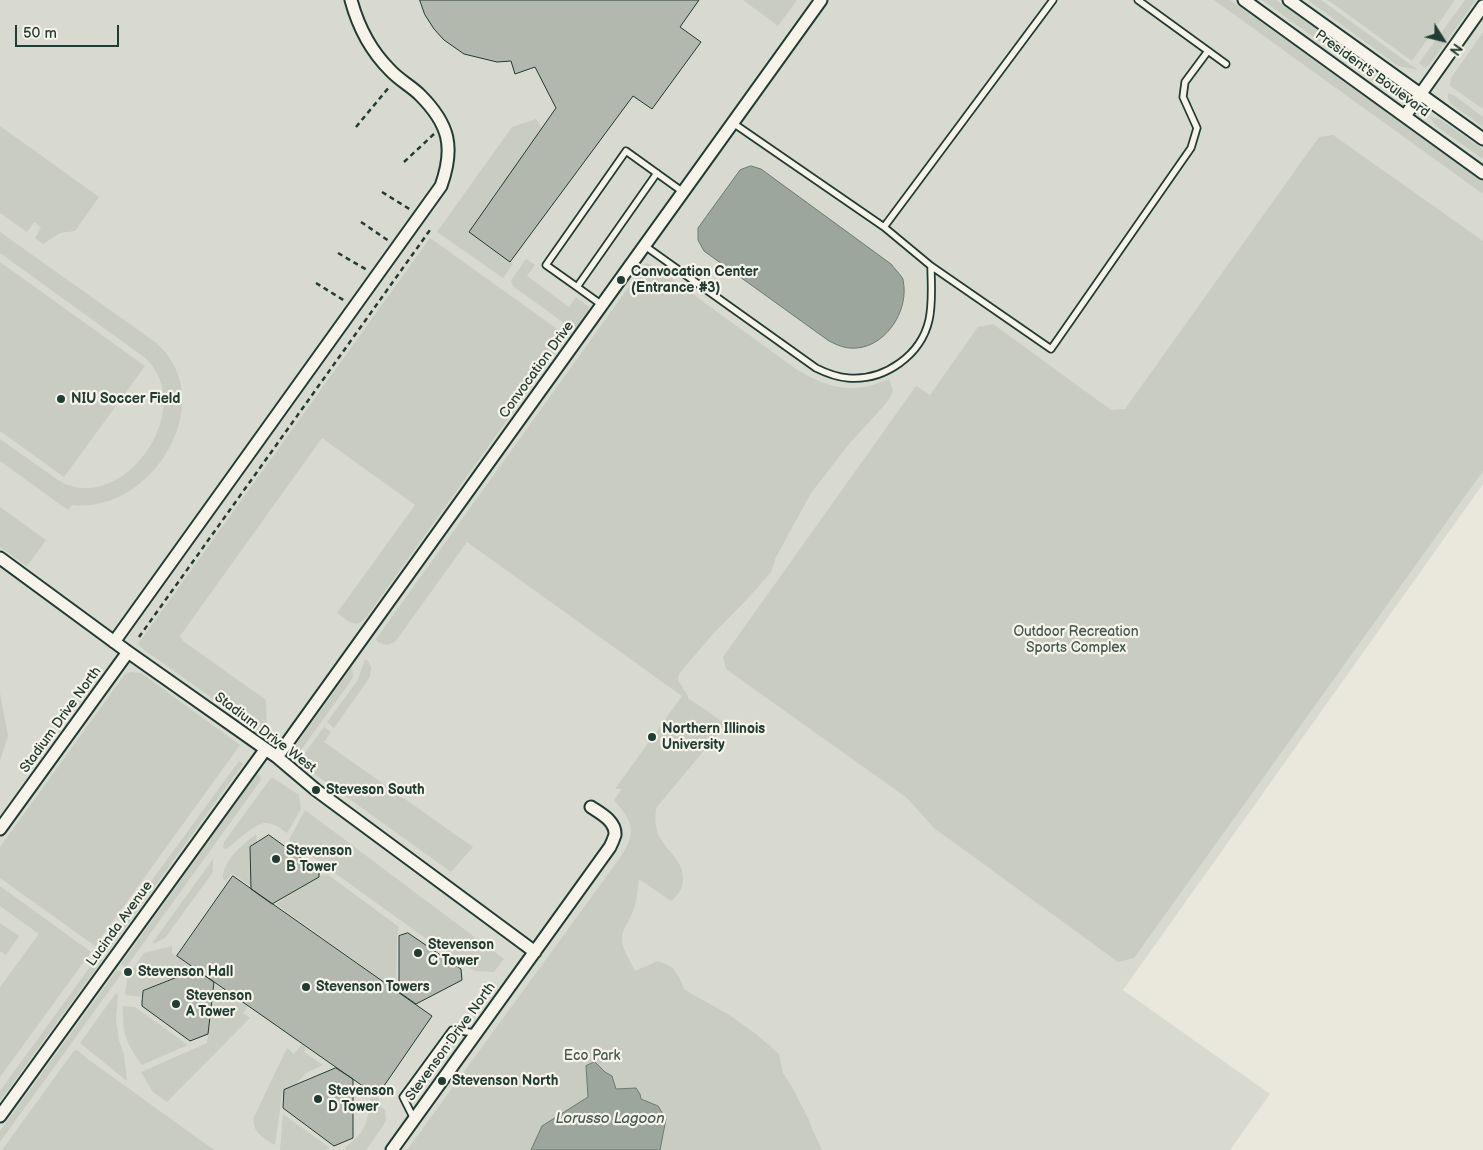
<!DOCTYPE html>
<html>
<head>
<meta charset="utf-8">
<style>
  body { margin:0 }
  #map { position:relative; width:1483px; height:1150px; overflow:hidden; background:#eae8dd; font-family:"Balsamiq Sans",sans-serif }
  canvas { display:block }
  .north { position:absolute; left:1418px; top:15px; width:50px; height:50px; -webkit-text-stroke:4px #f7f3e8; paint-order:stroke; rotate:126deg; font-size:14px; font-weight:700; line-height:20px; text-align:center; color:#1f3d34 }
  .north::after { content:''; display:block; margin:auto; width:18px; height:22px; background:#1f3d34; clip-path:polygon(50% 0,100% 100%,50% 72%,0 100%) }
  .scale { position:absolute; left:15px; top:25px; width:104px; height:22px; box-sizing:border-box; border:2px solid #1f3d34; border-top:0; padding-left:6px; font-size:15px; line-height:18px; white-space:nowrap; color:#1f3d34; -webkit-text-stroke:4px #f7f3e8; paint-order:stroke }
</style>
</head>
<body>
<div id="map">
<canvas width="1483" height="1150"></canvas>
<div class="north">N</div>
<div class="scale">50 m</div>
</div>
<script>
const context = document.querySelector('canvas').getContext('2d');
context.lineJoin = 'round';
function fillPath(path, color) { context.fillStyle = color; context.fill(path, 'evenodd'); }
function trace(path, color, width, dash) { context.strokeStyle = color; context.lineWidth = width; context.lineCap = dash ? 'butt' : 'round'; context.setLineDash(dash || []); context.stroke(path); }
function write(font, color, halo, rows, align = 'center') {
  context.font = font + ' "Balsamiq Sans",sans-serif'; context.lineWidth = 4.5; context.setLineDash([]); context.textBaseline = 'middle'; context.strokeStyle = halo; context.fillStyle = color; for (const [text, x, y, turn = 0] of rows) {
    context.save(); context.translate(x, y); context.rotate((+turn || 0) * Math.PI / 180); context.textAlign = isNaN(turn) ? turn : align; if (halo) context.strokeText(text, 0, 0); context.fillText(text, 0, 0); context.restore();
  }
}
fillPath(new Path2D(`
  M0,0H1483V484L1123,990L1270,1094L1230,1150H0Z`), '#d9dacf');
fillPath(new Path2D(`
  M743,0H797L778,26Z
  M1214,0H1230L1483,182V194Z
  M1262,0H1276L1393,83L1398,94L1388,91Z
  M1308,0H1321L1418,70L1398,66Z
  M1328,0H1455L1412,61Z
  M1465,0H1476L1430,64L1425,68L1419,63Z
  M1483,32V109L1450,86L1451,78Z
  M1448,93L1455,96L1483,117V127L1450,103L1448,98Z
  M1429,116L1441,120L1483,149V159L1436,126Z
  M536,119L542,129L470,232L513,264L503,278L437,232L512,127Z
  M0,126L99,197L75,231L60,233L43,244L35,238L41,227L34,222L27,232L0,213Z
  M1333,135L1483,241V471L1134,958L1118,962L934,828L907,798L726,669L723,657L916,386L930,395L978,327L993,324L1111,410L1125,409L1319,137Z
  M0,232L155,342C223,399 152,515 72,505L68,510L0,461V439L58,480C68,486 79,489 91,488C146,482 191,398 144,357L0,253Z
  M430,238L567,336L368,615C355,631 351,622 337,613L415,505L322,438L180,636L183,641L266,700L267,737L143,649L138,644Z
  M526,259L535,265L527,276L569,307L576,297L589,307L588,312L575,331L513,286L511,281L512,279Z
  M0,262L145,366L64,477L0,431Z
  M646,263L654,266L796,369C830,389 852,395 889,379L893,390L890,398L880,410L849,444L811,493L776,557L771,572L750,596L712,635L679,674L678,680L688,696V698L726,724L656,808C655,819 655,828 660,838C668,852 683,861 683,878C683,889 679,894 671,901L639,879C638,887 637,897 635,906C632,918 620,930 622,942C623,950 631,962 635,971L658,961L672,967L679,977L684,989L695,996L728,1014L756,1034L779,1054L783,1073L792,1087L809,1120L813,1131L822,1150H407L606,877C616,862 635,843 630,824C627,815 620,807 614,800L622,789H615L682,696L467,542L395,642L386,645L378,642L376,639Z
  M0,507L46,540L27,566L0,547Z
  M365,659L368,661L371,667L370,677L334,728L327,722L358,680Z
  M352,667L353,677L350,682L296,757L294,752L296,745Z
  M131,672L141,673L240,745L95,946L0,878V847L125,674Z
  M0,693L8,736L0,761Z
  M324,727L331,732L324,742L473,847L451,872L298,762Z
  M239,761L243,764L106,954L101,950Z
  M257,774L260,776L261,780L127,966L125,967L121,964Z
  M273,778L299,795L301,809L287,833C281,829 274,823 265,823C254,824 237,841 228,848L225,849L223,847L224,842L270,779Z
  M305,810L504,959L494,972L476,971L464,966L289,840Z
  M256,834L257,842L249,847L250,886L232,873L226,881L223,879C222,861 243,844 256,834Z
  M213,859V872L165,938L153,944V942Z
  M327,874L399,927L397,937L396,990L276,904L321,875Z
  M0,886L91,952L0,1077V987L39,934L0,906Z
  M0,923L19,936L6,955L0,951Z
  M172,946V953L175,956L178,953L179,954L177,957L195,970L142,990L141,997L126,995L125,993L128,976L144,953Z
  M98,956L103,959L0,1101V1091Z
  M117,970L122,973L0,1142V1131Z
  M215,985L248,1006L243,1013L250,1018L167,1102L153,1092L141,1072L207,1043Z
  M116,993L118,995L116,1020L119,1040L124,1055L127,1081L80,1043Z
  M123,1006L135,1007L188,1045L142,1065C126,1043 122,1034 123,1006Z
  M302,1044L306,1048L304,1052L323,1065L306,1073L296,1084L283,1090L275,1145C264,1138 251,1132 254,1117L287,1048L294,1054Z
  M77,1050L89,1060L214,1150H2L73,1052Z
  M371,1093L378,1097L381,1107L385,1110L386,1120L383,1126L366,1150H346L345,1147C369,1130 367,1120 371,1093Z
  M283,1114L330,1148L326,1150H280Z`), '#c8ccc1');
const water = new Path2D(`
  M751,166L761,169L891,264C894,268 900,274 903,279C903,280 904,286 904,287C906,312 888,341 863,347C849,350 841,347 829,341L704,251L698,240V228L740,170Z
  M595,1062L605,1072L612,1076L616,1089L636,1088L640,1094L641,1099L658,1106L666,1119L660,1150H531L542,1126L588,1097L586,1066Z`);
fillPath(water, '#9ca69c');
trace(water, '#6a7c72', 1);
const building = new Path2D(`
  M420,0H699L680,27L701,42L652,109L633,96L510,262L469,232L556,108L535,67L515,74L511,61L497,62L464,54L444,40L434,29L425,15Z
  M269,835L319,871V877L272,904L251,889L250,847Z
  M233,876L432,1016L377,1096L177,956Z
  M408,933L461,969L462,980L416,1004L399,992V936Z
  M196,970L214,982L208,1034L190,1041L142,1006V1002L143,991Z
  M336,1068L353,1079V1138L334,1146L283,1108L284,1090Z`);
fillPath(building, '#b2b8ae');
trace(building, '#1f3d34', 1);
const lane = new Path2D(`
  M1138,0L1226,64
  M733,123L884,227L1053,0
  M657,173L577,287L546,265L626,151L683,192
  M884,227L931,266L1051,349L1191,148L1197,128L1183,97L1185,82L1208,51
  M645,246L816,368C826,373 837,377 848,378C885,381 921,355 929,320C933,302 931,284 931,266
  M577,287L602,305
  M414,1119L403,1097L452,1030L476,1033`);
const street = new Path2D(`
  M1244,0L1483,173
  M1289,0L1483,139
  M1405,116L1483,6
  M0,558L128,652L277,757L316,790L535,952
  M114,642L441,186C455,147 449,124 420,95C411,86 399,80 390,70C371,51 358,26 351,0
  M277,757L821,0
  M0,829L128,652
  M0,1116L265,750
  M392,1150L610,847C612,843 614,838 615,835C616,821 600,813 591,807`);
trace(lane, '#1f3d34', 9);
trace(street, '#1f3d34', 15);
trace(new Path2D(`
  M356,127L390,86
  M404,162L434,134
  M382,192L411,210
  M361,222L389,241
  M338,253L367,270
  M316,283L345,301
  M139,637L430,230`), '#1f3d34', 2.5, [5, 4]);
trace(lane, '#f7f3e8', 5.5);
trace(street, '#f7f3e8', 11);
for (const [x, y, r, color] of [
  [621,280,5,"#1f3d34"],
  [61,399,5,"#1f3d34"],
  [652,737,5,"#1f3d34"],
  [316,790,5,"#1f3d34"],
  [276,859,5,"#1f3d34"],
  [418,953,5,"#1f3d34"],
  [128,972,5,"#1f3d34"],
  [306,987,5,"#1f3d34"],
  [176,1004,5,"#1f3d34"],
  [442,1081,5,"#1f3d34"],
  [318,1099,5,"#1f3d34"]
]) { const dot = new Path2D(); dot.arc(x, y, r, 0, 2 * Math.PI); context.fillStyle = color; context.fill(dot); trace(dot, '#f7f3e8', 2); }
write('14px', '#1f3d34', '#f7f3e8', [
  ["President's Boulevard",1372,74,36],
  ["Convocation Drive",537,370,-54],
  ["Stadium Drive North",61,720,-54],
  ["Stadium Drive West",265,733,37],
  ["Lucinda Avenue",120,924,-54],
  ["Stevenson Drive North",451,1042,-54]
]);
write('bold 14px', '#1f3d34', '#f7f3e8', [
  ["Convocation Center",631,272],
  ["(Entrance #3)",631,288],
  ["NIU Soccer Field",71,399],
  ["Northern Illinois",662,729],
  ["University",662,745],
  ["Steveson South",326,790],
  ["Stevenson",286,851],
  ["B Tower",286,867],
  ["Stevenson",428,945],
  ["C Tower",428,961],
  ["Stevenson Hall",138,972],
  ["Stevenson Towers",316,987],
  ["Stevenson",186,996],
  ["A Tower",186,1012],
  ["Stevenson North",452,1081],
  ["Stevenson",328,1091],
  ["D Tower",328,1107]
], 'left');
write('14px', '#415a50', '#f7f3e8', [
  ["Outdoor Recreation",1076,632],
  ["Sports Complex",1076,648],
  ["Eco Park",592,1056]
]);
write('italic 15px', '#445c53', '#f7f3e8', [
  ["Lorusso Lagoon",610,1119]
]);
</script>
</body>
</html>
